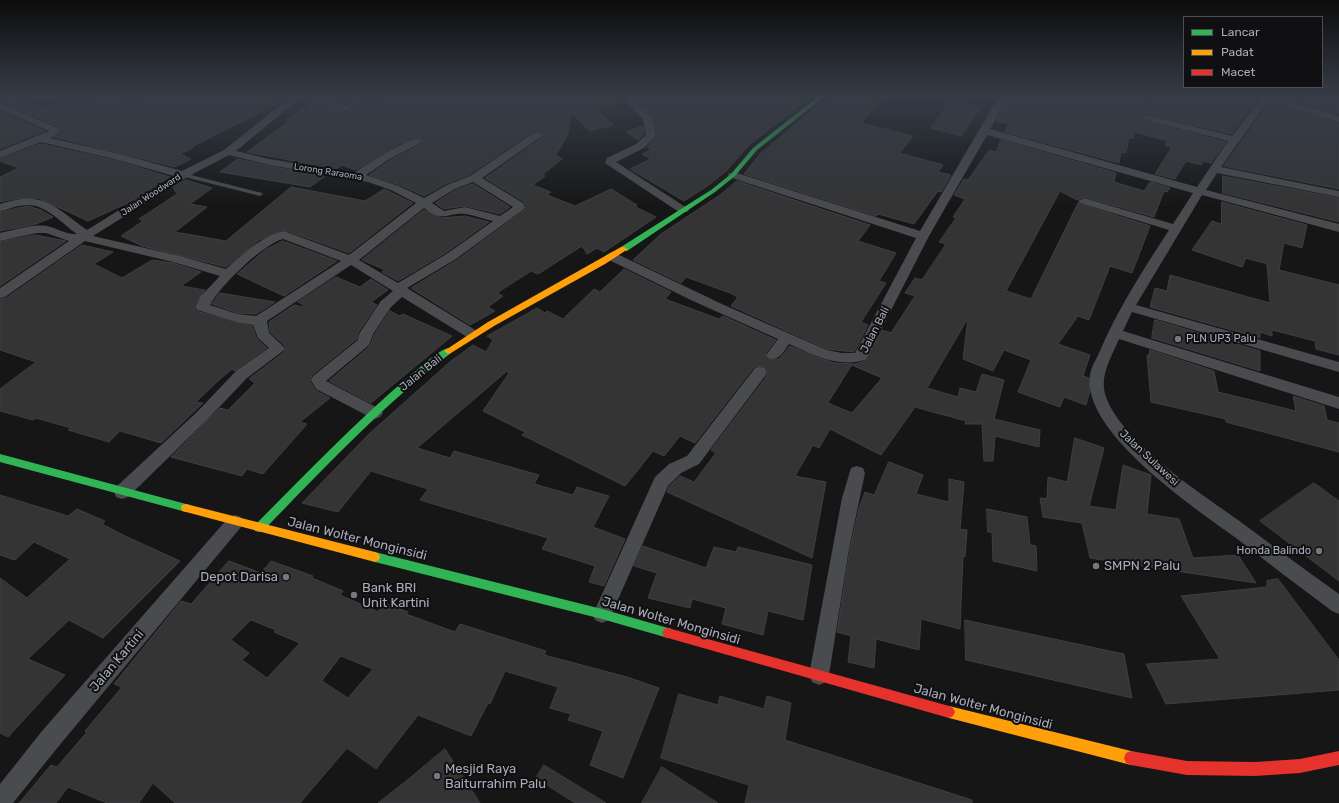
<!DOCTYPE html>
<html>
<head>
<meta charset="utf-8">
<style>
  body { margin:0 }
  #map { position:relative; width:1339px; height:803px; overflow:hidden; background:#161616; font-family:Rubik,sans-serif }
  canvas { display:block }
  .legend { position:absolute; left:1183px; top:16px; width:140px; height:72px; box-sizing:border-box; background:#101012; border:1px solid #4c4e54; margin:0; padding:5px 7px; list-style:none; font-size:12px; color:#a7acb8 }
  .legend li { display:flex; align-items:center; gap:8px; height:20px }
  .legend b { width:20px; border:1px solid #4c4e54 }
</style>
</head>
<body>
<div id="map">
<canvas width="1339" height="803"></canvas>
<ul class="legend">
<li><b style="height:5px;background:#30b455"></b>Lancar</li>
<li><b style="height:5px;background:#ff9f0a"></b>Padat</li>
<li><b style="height:5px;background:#e5322d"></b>Macet</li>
</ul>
</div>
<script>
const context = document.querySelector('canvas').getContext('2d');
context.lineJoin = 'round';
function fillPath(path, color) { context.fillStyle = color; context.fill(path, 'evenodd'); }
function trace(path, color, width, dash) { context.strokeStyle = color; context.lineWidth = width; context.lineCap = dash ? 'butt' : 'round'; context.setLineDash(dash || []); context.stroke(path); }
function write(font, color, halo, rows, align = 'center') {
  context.font = font + ' Rubik,sans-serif'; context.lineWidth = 4; context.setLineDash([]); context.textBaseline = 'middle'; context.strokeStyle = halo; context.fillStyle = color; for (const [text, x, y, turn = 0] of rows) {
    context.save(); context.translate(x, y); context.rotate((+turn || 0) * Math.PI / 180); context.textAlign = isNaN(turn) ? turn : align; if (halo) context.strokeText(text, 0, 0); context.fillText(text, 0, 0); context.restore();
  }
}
const building = new Path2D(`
  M0,96H12L42,108L70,97L82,102L97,96H116L138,104L140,96H292L192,147L193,148L180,154L191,159L175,167L54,137L59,135L61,131L59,127L0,102Z
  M307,96H320L316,100L318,102L346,111L370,101L402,102L405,100L404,99L391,96H623L621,98L624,102L598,110L613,125L590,131L571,113L568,134L556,155L562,159L542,175L545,176L533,185L551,192L547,195L575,206L611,189L637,205L634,206L656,217L604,252L597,248L587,254L582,246L538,274L531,271L497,293L503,296L488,307L495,311L470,325L411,288L457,260L526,209L524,202L485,178L542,138V132H532L469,175L446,184L424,196L400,185L369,175L389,161L421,144L422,140L420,138H414L397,145L356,170L342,165L336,169L247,152L288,122L286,120L308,106L304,99Z
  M328,96H327H366L346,104L326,98Z
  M638,96H685L692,100L699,96H812L749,145L726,171L706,187L684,201L630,169L651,159L642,154L651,150L647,147L657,136L655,122H657L635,99Z
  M830,96H885L861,123L913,136L900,153L943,165L938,172L951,175L941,192L938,191L914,224L878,214L876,216L744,174L761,153Z
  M1023,96H1141L1154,98L1155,96H1261L1231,134L1148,114L1144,115L1142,118L1145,121L1226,142L1211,163L1203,161L1201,165L1186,161L1175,179L1155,174L1172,147L1165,145L1168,141L1135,132L1133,139L1129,138L1126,153L1121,152L1119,163L1005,132L1008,124L996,121L1006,104Z
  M1275,96H1339V114Z
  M951,100L980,108L961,136L931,128Z
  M1269,103L1339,123V189L1224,166Z
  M0,111L45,131L0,149Z
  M643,126L644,134L638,140L627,132Z
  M1001,140L1116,173L1114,182L1144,191L1150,182L1170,188L1167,192L1164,191L1154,217L1084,197L1077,200L1060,191L1006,291L1031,299L1078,203L1150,226L1132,273L1110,266L1089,320L1078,316L1058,344L1090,355L1083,376L1089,378L1090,391L1086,405L1064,397L1060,407L1018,392L1031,360L1004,350L993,371L963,359L968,318L927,388L958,397L960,388L976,392L982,374L1004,380L994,419L1040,430L1039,447L995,436L993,461H984L982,424H965L966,421L948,416V414L947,416L915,407L881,455L830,429L819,448L813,445L795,476L826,482L812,558L667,492L669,487L680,476L694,482L716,453L711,450L766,377L768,371L765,367H754L695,443L680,436L664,456L653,451L625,486L522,435L525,432L483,411L509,373L507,371L417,448L450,458L454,451L539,475L534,484L573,495L577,487L609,496L593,527L625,539L604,586L589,582L595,566L542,549L548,538L420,500L428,489L371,471L338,512L302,503L370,433L451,361L473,345L486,352L493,340L487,336L537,308L545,313L547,311L563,319L594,289L600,292L624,269L671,292L665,299L719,319L723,316L776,340L765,354L768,359H779L790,346L816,357L835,363L855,364L865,361L882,330L891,333L915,296L905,293L915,278L922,280L946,244L939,242L956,218L953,217L965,199L954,195L964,179L968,180L989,150L996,152ZM852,365L882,378L852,413L828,403Z
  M41,144L114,160L170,177L128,203L88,221L38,198L15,199L0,202V177L19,168L0,161V159Z
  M238,159L269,166L325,176L310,187L220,172Z
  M1223,176L1339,198V222L1223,193Z
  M186,180L212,188L190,204L207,207L175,232L226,241L291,187L365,201L384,189L413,203L349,253L284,230L259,240L226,267L142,246L121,236L143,221L139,219L177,194L173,187Z
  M737,181L870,225L858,241L896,253L879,281L886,283L861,322L868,325L854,352L827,349L731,306L738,297L730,293L686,277L681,283L633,260L661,234L720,195Z
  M473,184L510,207L500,214L465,206L444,209L435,203L456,190Z
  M1222,202L1307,225L1302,248L1284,243L1279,270L1339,285V355L1316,349L1315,341L1272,330V336L1260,332V338L1150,307L1155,288L1167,291L1170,275L1270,303L1267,264L1246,258L1242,267L1192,250L1212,221L1221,224Z
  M28,206L41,210L53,217L36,224L0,231V212Z
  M424,210L441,218L465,216L489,222L447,252L398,281L382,272L385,270L362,260Z
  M36,235L66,241L0,286V242Z
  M283,241L337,261L284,296L237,274L265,250Z
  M82,245L113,252L94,264L122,278L152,260L173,263L201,272L181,286L205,290L194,306L196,311L252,326L257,339L267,348L234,371L232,369L220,379L196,402L203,403L161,443L120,431L109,442L68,430L71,428L36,418L33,420L0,411V389L36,362L0,350V299L6,298Z
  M336,277L360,287L371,279L388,290L371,302L377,305L358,333L357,339L312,375L310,381L315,390L330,398L300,422L307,424L263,474L247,469L242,476L171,457L220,408L228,410L255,383L249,379L284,352L286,347L270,332L269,322L294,305L304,307V305L298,302Z
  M220,293L275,302L256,314L238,313L212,304Z
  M390,311L400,316L403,314L452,336L371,403L329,381L370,346L374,335Z
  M1155,320L1260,351V371L1152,338Z
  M1150,350L1214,371L1218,392L1296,411L1293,396L1324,406L1327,420L1339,423V452L1226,422V419L1151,402L1147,355H1149Z
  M1075,438L1104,448L1089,506L1116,510L1123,465L1151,475L1147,514L1179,519L1193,558L1238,555L1256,583L1090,558L1082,523L1043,517L1040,498L1047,499L1048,477L1067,482Z
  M889,462L923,475L916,494L949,502V479L964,482L960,529L967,530L965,557L963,556L960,629L921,619L919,650L876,639L874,668L848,662L851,636L837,632L850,549L859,508L865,492L874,495Z
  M1314,483L1339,501V581L1260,521Z
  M0,495L68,516L77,509L105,521L102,524L125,536L180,561L103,638L69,620L28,659L65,675L8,737L0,733V578L27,598L70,559L34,542L15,560L0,555Z
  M987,509L1027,517L1030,545L1036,546L1037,571L993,561L992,532H988Z
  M643,546L706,568L714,547L736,552L738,547L812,565L803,620L768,611L763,635L722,624L726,608L692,599L690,608L648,598L657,573L634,566Z
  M229,561L261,573L271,561L313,576L312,578L343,591L340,595L378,612L384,603L408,612L406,614L455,632L460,624L546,651L544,655L627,677L659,688L623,778L590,765L603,731L568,720L571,714L550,708L558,687L505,671L490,704L488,703L471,736L418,715L376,769L347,748L300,803H175L153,783L139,803H107L68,787L56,803H19L51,765L57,767L87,732L85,731L122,687L114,684L181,601L191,604ZM251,620L276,630L274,632L300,643L267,678L242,660L249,653L231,640ZM341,656L373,669L348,698L322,681Z
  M1278,579L1339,660V690L1166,704L1146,664L1220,659L1181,596L1267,587V581Z
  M965,620L1124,654L1132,698L966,660Z
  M679,694L718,705L720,696L764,709L767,696L791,703L785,740L972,800V803H745L749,785L661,758Z
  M445,749L480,803H378L405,782Z
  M544,765L552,770L606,803H575L536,778Z
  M662,767L718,803H642Z`);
fillPath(building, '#343435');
trace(building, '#3e3f42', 1);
fillPath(new Path2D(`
  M49,96H62L60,97L27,100L25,99L27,98Z
  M322,96H326L323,99L346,106L369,96L391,97L404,100L402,101L370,99L346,110L318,101V100Z
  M183,173L262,193L263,194L260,196L181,176V174Z`), '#4a4b4f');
fillPath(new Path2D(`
  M295,96H306L294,103L236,151L269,159L354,173C365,166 409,136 420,139L421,141L420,143L388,160L366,175L399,186L424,198L447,185L470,176L533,133H541L542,135L541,137L482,178L523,203L525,208L523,210L456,259L407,288L477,331L479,334L477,337H467L402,297L391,307L373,334L369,345L326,381L380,409L383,413L380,417L375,419L370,417L316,389L311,380L313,376L358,340L359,334L381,301L393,291L351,265L267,321L269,333L285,348L283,351L247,378L207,420L128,497L122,499L116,497L114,492L116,487L197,412L237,370L269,348L258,338L253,325L237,322L197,310L195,307L201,296L220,276L173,262L85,241L5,297L0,298V288L69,241L46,233H37L0,241V233C15,230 31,224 47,226C57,228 66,235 77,234C62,224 47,205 28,205C18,205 9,209 0,211V204C44,190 53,206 87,230L174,176L114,159L41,142L0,158V151L49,131L0,109V103L58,128L60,130L58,134L50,138L120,154L182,171L224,150L288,99ZM229,155L269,165L368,182L391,190L416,203L349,255L284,231C260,237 244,253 226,269L180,256L93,236L187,177ZM473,182L513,207L500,216L465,207L444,211L432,203L455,189ZM424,208C444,224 447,212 465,214C474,215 484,219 493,221L448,253L398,283L359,260ZM283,239L341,261L256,316L238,314L210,305C219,287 263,244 283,239Z
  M625,96H637L633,99L653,118L656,136L644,148L616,162L687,208L689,210L687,212H679L605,163L607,158L636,144L646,135L643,119L622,98Z
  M686,96H698L693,99Z
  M1009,96H1022L1005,103L990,129L1197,187L1228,141L1145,120L1143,118L1145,116L1148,115L1232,136L1263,96H1271L1339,116V122L1268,101L1221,167L1339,191V197L1217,173L1206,190L1339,224V232L1202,195L1136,305L1339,362V372L1132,312L1123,331L1339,397V409L1119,339C1111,358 1099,376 1106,397C1123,443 1199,492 1238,520C1272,545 1305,570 1339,594V614L1332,611C1300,587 1268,563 1236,538C1195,508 1081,432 1090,375C1091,367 1096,360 1099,353C1117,310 1143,270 1169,230L1080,203L1078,201L1084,198L1173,224L1193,193L987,135L929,236L867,357L865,360C838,368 813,355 789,344C783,352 779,362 768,358L766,355L778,339L693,301L607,259L605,256L611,252L615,253L724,305L827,350L842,353H855L916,238L729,177L728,175L729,173H737L920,231L996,101Z
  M760,367L765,368L767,372L765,376L699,464L681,473L668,486L609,620L602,623L595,620L593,614L655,477L669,464L687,456L755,368Z
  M857,466L863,468L865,473L849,549L829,675L826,682L819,685L812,682L809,675L842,498L851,468Z
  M235,515L241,517L244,522L241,527L58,747L13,803H0V784L42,731L229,517Z`), '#4a4b4f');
fillPath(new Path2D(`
  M819,96H825L757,150L735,176L715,192L627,251H621V247L711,190L731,174L753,148Z
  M448,348L452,351L451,353C382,406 323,469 263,531L259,532L255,531L254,528L255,525C306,474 356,421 411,375C420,368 437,351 448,348Z
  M0,454L186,504L190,505L191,508L190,511L186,512L0,462Z
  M375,552L602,609L668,628L672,629L674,633L672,637L668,638L602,619L375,562L371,560L370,557L371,554Z`), '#30b455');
fillPath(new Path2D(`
  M621,247H624L628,249L605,264L494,326L451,353L448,354L444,351L488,322Z
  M186,504L375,552L379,554L380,557L379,560L375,562L186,512L182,511L181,508L182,505Z
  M949,706L1131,751L1136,753L1138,758L1136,763L1131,765L949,718L945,716L943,712L945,708Z`), '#ff9f0a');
fillPath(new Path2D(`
  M668,628L949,706L953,708L955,712L953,716L949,718L668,638L664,637L662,633L664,629Z
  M1131,751L1187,761L1255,762L1300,759L1339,751V765L1300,773L1255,776L1187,775L1131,765L1126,763L1124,758L1126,753Z`), '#e5322d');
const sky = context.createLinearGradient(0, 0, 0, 208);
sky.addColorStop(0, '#0c0c0c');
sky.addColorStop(0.46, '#363c47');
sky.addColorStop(1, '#363c4700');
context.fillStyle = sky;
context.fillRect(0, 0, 1339, 208);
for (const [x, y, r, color] of [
  [1178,339,4,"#74787f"],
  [1319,551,4,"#74787f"],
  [1096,566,4,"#74787f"],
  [286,577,4,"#74787f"],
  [354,595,4,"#74787f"],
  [437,776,4,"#74787f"]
]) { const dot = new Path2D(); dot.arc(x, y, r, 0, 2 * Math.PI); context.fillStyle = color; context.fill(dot); trace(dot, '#101012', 1.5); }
write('9px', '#a7acb8', '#101012', [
  ["Lorong Raraoma",328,172,9],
  ["Jalan Woodward",151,195,-33]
]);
write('11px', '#a7acb8', '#101012', [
  ["Jalan Bali",875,330,-63],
  ["Jalan Bali",421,373,-39],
  ["Jalan Sulawesi",1149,458,43]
]);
write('11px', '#a7acb8', '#101012', [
  ["PLN UP3 Palu",1186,339],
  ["Honda Balindo",1311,551,"right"]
], 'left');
write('13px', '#a7acb8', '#101012', [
  ["Jalan Wolter Monginsidi",357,539,14],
  ["Jalan Wolter Monginsidi",671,621,16],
  ["Jalan Kartini",117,661,-50],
  ["Jalan Wolter Monginsidi",983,707,15]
]);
write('13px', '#a7acb8', '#101012', [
  ["SMPN 2 Palu",1104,566],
  ["Depot Darisa",278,577,"right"],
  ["Bank BRI",362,588],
  ["Unit Kartini",362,603],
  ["Mesjid Raya",445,769],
  ["Baiturrahim Palu",445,784]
], 'left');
</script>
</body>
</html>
